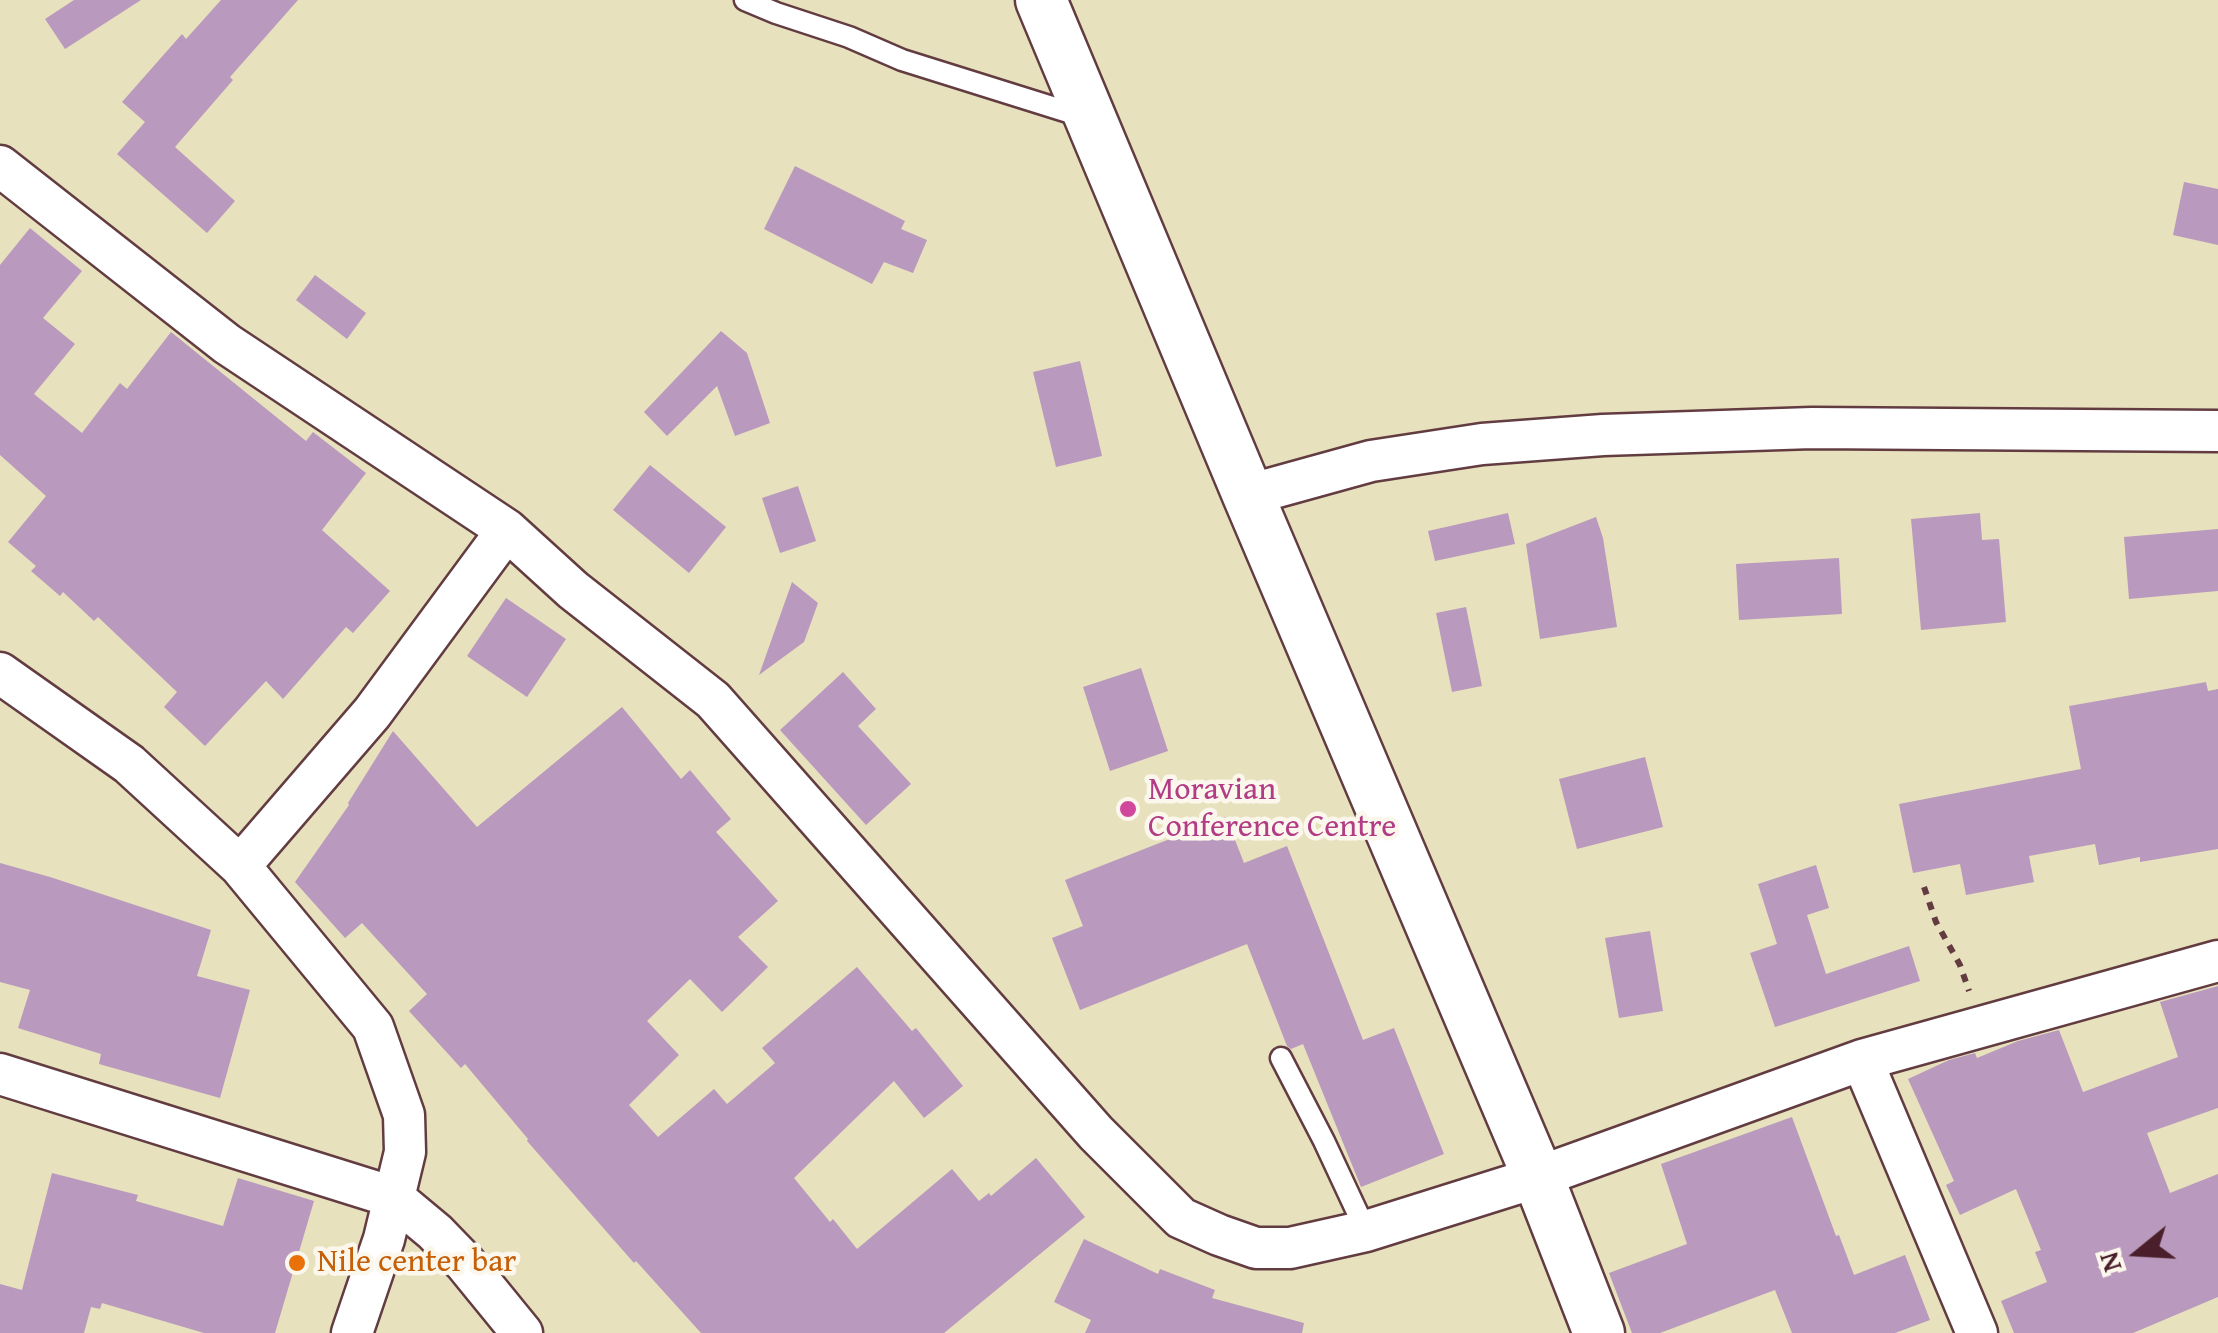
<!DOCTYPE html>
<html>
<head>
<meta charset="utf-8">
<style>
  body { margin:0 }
  #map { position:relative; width:2218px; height:1333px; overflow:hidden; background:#e7e1bd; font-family:"Gentium Book Plus",serif }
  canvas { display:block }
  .north { position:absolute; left:2088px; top:1203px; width:100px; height:100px; -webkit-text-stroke:8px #fbf7ec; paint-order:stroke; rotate:252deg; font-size:28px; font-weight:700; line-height:40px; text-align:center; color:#4a1f2b }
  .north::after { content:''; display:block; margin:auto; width:35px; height:45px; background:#4a1f2b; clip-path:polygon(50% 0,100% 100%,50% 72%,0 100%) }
</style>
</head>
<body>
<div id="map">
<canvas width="2218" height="1333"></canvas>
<div class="north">N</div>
</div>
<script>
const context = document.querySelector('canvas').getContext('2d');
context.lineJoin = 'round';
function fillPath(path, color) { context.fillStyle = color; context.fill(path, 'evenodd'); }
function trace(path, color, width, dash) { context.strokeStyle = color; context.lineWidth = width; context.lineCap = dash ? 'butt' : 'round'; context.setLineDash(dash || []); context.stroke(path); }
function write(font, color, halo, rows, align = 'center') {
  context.font = font + ' "Gentium Book Plus",serif'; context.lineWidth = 9; context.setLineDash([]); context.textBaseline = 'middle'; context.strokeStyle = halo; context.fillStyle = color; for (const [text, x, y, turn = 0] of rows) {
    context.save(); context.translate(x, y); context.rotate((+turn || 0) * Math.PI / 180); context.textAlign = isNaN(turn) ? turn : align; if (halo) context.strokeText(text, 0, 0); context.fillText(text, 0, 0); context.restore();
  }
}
fillPath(new Path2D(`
  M74,0H141L65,49L45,19Z
  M221,0H298L230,77L233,80L175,147L235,201L207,233L117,154L145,122L122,102L182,34L186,39Z
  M795,166L905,221L901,229L927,240L913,273L884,262L872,284L764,229Z
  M2184,182L2218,189V245L2173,235Z
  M30,228L82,271L43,318L75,344L34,394L82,433L120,383L127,389L171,332L306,441L313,432L366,473L322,530L390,591L353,633L346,627L283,699L266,681L205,746L164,707L177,692L98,617L94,621L63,592L60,596L31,571L36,566L8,542L46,496L0,455V265Z
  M315,275L366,313L347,339L296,300Z
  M721,331L747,353L770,423L735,436L717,386L667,436L644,412Z
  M1080,361L1102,456L1056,467L1033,372Z
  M650,465L726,527L689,573L613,510Z
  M798,486L816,541L780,553L762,498Z
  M1508,513L1515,544L1435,561L1428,531Z
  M1980,513L1982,540L1999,539L2006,622L1921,630L1911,519Z
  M1596,517L1603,538L1617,627L1540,639L1526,544Z
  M2218,529V591L2129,599L2124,537Z
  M1839,558L1842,614L1739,620L1736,564Z
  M792,582L818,603L804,642L759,675Z
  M506,598L566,639L527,697L467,656Z
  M1466,607L1482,686L1452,692L1436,613Z
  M1141,668L1168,751L1110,771L1083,687Z
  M843,672L876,709L858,726L911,784L866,825L780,730Z
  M2206,682L2208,691L2218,689V849L2140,862V857L2099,865L2095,844L2029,856L2034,882L1966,895L1960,864L1913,873L1899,804L2081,769L2069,706Z
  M622,707L681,779L690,770L731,819L716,832L778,901L738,937L768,967L722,1012L690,979L647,1021L679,1055L629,1105L658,1137L714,1089L727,1104L775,1063L762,1048L857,967L912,1031L916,1028L963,1086L924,1118L894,1081L794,1178L830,1222L833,1219L857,1249L952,1169L979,1201L989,1193L991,1196L1036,1158L1085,1217L944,1333H701L636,1261L634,1263L527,1141L528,1139L465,1064L461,1068L409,1011L427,994L362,923L345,938L295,882L349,805L348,803L393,731L477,827Z
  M1645,757L1663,827L1577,849L1559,779Z
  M1226,817L1244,863L1287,846L1363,1040L1394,1028L1444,1154L1361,1187L1303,1044L1291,1049L1287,1046L1247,944L1080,1010L1052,938L1083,926L1065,880Z
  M0,863L50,877L211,930L197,976L250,990L220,1098L99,1064L101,1054L18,1028L30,990L0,982Z
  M1816,865L1829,908L1807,915L1826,974L1909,946L1920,981L1775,1027L1750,953L1777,944L1758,884Z
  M1650,931L1663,1011L1619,1018L1605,938Z
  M2218,986V1108L2147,1133L2170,1193L2218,1174V1297L2133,1333H2014L2001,1301L2047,1282L2035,1252L2041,1250L2016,1189L1960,1215L1946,1185L1954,1181L1908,1079L1949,1060L1975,1053L1977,1058L2018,1041L2059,1030L2083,1092L2178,1057L2160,1002Z
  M1792,1117L1836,1236L1839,1235L1854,1275L1905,1255L1930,1320L1895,1333H1792L1775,1290L1660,1333H1632L1609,1273L1687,1244L1661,1164Z
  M52,1173L138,1195L136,1201L223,1226L238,1178L314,1201L275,1333H204L102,1303L100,1309L91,1307L84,1333H0V1284L22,1290Z
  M1084,1239L1158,1274L1160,1269L1215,1290L1212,1298L1304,1323L1302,1333H1085L1091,1320L1054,1302Z`), '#b999bd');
const service = new Path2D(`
  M745,0L776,13L849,37L902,60L1084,117
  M1281,1058L1324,1141L1366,1231`);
const minor = new Path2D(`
  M0,166L227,344L507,530L573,590L713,700L1096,1133L1181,1218L1219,1235L1256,1248H1290L1366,1231L1538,1177L1862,1060L2218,961
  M1248,495L1371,461L1482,444L1603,435L1812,428L2218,431
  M0,673L129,764L240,866L373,1027L404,1115L405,1152L384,1239L352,1333
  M240,866L372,713L507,530
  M1862,1060L1977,1333
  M0,1074L393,1197L435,1232L465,1263L522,1333`);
const tertiary = new Path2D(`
  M1041,0L1248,495L1538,1177L1599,1333`);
trace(service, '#623c41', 25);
trace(minor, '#623c41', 45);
trace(tertiary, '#623c41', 55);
trace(new Path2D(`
  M1924,887L1936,922L1960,965L1969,991`), '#623c41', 6, [8, 8]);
trace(service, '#fff', 20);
trace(minor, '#fff', 40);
trace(tertiary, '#fff', 50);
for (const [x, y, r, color] of [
  [1128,809,10,"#d1479c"],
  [297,1263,10,"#e8710a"]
]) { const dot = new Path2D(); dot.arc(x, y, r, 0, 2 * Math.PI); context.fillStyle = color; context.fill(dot); trace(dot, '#fbf7ec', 4); }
write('32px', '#b23c85', '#fbf7ec', [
  ["Moravian",1148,791],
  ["Conference Centre",1148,828]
], 'left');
write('32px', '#c56008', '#fbf7ec', [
  ["Nile center bar",317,1263]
], 'left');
</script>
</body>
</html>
